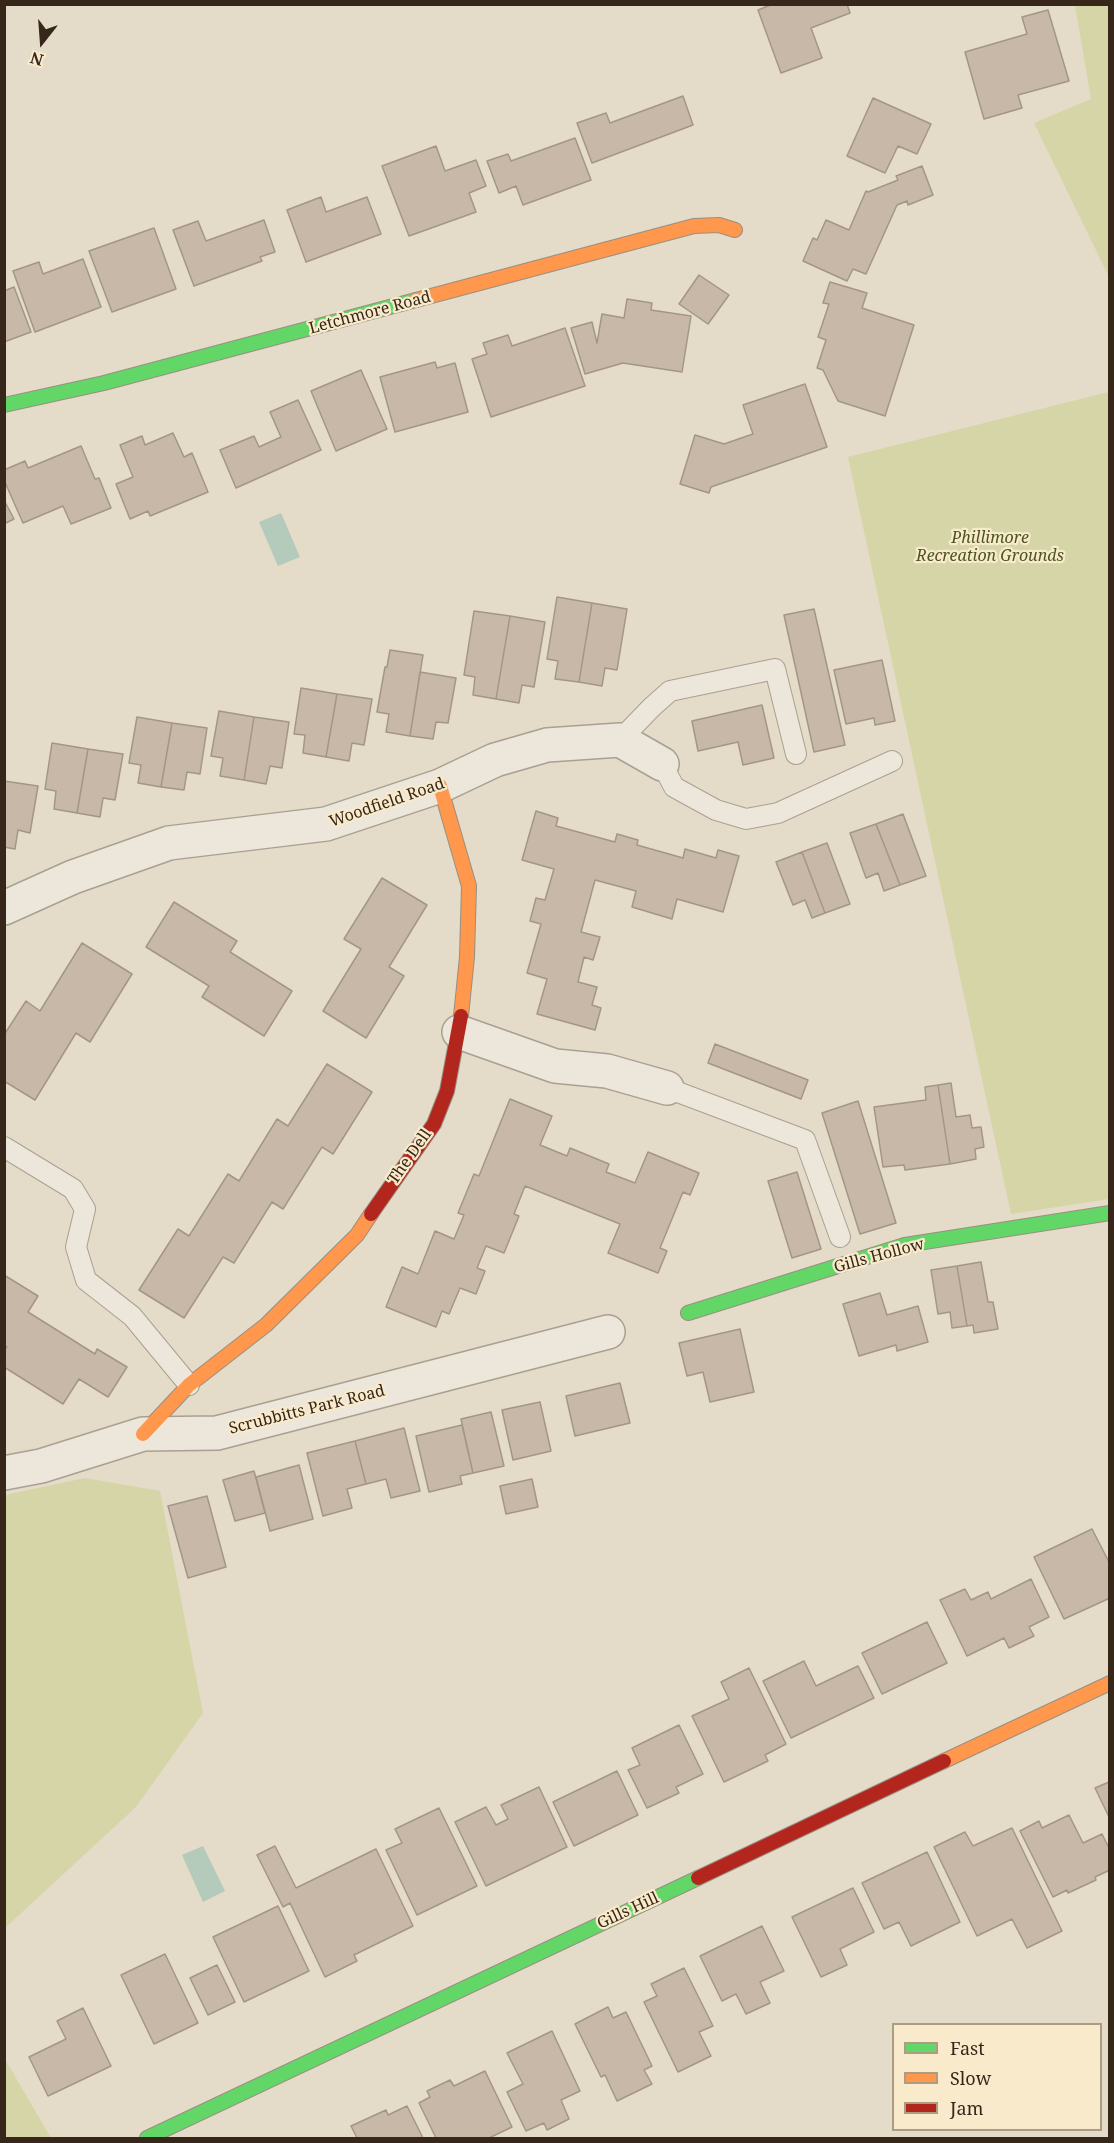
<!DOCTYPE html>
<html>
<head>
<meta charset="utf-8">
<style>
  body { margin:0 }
  #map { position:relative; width:1114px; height:2143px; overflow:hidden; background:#e4dbc8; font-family:"Noto Serif",serif }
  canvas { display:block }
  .frame { position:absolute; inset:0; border:6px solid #37271a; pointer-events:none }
  .legend { position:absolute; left:892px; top:2023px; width:210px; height:108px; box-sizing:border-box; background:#f8eacb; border:2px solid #ab9c84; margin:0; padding:8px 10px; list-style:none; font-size:18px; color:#37271a }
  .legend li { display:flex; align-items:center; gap:12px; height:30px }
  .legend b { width:30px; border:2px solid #ab9c84 }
  .north { position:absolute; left:12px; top:12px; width:60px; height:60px; -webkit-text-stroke:4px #f8eacb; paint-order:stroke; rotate:197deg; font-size:16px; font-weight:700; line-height:24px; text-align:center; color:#37271a }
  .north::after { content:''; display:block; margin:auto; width:21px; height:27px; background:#37271a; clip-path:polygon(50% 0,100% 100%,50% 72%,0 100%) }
</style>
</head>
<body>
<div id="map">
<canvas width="1114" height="2143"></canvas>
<div class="frame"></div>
<ul class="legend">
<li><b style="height:8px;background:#63d668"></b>Fast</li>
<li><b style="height:8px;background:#ff974d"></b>Slow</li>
<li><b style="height:8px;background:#b3261e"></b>Jam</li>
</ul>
<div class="north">N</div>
</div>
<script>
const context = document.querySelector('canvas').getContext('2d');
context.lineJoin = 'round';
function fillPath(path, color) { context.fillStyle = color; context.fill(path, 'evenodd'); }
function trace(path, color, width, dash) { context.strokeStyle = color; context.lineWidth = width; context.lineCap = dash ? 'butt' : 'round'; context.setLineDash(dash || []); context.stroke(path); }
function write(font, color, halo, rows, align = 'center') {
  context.font = font + ' "Noto Serif",serif'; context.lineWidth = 4.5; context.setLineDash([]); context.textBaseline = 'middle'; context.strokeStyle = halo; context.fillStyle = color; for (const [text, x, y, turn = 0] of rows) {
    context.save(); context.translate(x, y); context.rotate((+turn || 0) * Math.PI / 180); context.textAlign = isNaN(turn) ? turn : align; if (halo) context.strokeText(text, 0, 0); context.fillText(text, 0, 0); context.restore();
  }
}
fillPath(new Path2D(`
  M1075,5H1109V277L1034,123L1091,99Z
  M1109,392V1199L1011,1214L848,457Z
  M85,1478L160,1491L203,1713L136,1807L5,1928V1495Z
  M5,2059L51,2138H5Z`), '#d6d5a8');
fillPath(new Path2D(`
  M281,513L300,557L278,566L259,522Z
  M203,1846L225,1891L203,1902L182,1855Z`), '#b4cabb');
const building = new Path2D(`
  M773,4H847L850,13L811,28L822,58L781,73L758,10Z
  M1048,10L1069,81L1018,95L1022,108L984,119L965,52L1027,34L1022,17Z
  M683,96L693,125L592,163L577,123L606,113L610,123Z
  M873,98L931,124L917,154L898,146L885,173L847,156Z
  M575,138L591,180L523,205L516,186L499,193L487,161L508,154L511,161Z
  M436,146L445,171L476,160L486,186L469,193L476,212L409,236L382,166Z
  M922,166L933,195L908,205L907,201L897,205L866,274L853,269L847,281L803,261L813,238L817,240L826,220L849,230L866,191L868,192L898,180L896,176Z
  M321,197L326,212L367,197L381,234L306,262L287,210Z
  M264,220L275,252L260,257L262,261L194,286L173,230L198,221L206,241Z
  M154,228L176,289L112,312L89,251Z
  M83,259L101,307L35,332L13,271L39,262L43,274Z
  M699,275L729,295L708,324L679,304Z
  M830,282L867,293L862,308L914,325L885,416L838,401L823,370L817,368L826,340L818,337L829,304L823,303Z
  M14,287L31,332L4,342V291Z
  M627,299L652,303L651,310L691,316L682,372L623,363L585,374L571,328L592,322L597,343L602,314L624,318Z
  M565,328L585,386L491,417L472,359L487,354L483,343L508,335L512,346Z
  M435,362L437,368L455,363L468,412L395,432L380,377Z
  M361,370L387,429L336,451L311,391Z
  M805,384L827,447L711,487L709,493L680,484L695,435L724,444L753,434L743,405Z
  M298,400L321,450L236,488L220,450L254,436L259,447L281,437L270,412Z
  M173,433L184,457L192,453L208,492L150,516L148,511L130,519L116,484L133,477L120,445L142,436L145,445Z
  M81,446L95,479L99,478L111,508L71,524L63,506L23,523L4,480V470L25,461L28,468Z
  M4,500L14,519L4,524Z
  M557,597L592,603L579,682L555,679L558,661L547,659Z
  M592,603L627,609L617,670L605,668L602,686L579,682Z
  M814,609L845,745L814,752L784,615Z
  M474,611L510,616L496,699L473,695L475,677L464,675Z
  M510,616L545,622L534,687L522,685L519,703L496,699Z
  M390,650L423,655L410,736L386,732L389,714L377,712L385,667H387Z
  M882,660L895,721L875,725L874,718L846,724L834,670Z
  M420,672L456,678L448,723L436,722L433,739L410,736Z
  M301,688L337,694L326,757L303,753L305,735L294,734Z
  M337,694L372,699L364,745L352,743L349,761L326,757Z
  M762,705L774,758L743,765L738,742L698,751L692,721Z
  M219,711L254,717L244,780L220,776L223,758L211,756Z
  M137,717L172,723L161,787L138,783L141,765L129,763Z
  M254,717L289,722L282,768L270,766L266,784L244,780Z
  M172,723L207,728L200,774L187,772L184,790L161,787Z
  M52,743L88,749L77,813L54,809L56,791L45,789Z
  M88,749L123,754L115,800L103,798L100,817L77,813Z
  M4,781L38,786L30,833L18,830L15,849L4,847Z
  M536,811L558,818L556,826L615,842L617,834L638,840L637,845L683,858L685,849L716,858L718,850L739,856L723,912L677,899L672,919L632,907L636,891L595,880L581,932L600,937L593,960L584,957L578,982L597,987L592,1005L601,1008L595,1030L537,1014L547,979L527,973L541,924L530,921L536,898L545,900L554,869L522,860Z
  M903,814L926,876L900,885L876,824Z
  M876,824L900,885L884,891L878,873L866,878L850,833Z
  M827,843L850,904L825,913L802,852Z
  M802,852L825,913L812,918L805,900L793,905L776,862Z
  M382,878L427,905L389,967L404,976L366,1038L323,1011L361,949L344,939Z
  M174,902L237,941L230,952L292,991L264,1036L202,997L209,986L146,947Z
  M82,943L132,974L90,1042L76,1033L35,1100L4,1081V1035L26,1001L40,1011Z
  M715,1044L808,1080L801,1099L708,1063Z
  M327,1064L372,1092L333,1154L322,1147L283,1209L272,1202L234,1263L223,1257L184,1318L139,1290L178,1229L189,1236L228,1174L239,1181L277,1119L288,1126Z
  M951,1083L956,1117L970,1115L972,1128L981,1127L984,1147L975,1149L976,1159L950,1164L938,1085Z
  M938,1085L950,1164L905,1170L904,1165L883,1167L874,1107L926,1100L925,1087Z
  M510,1099L552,1116L540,1145L567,1156L570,1148L609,1164L606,1172L635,1183L648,1152L699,1173L690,1195L683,1192L660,1248L667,1251L658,1273L608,1253L620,1224L525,1186L514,1214L519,1216L504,1253L486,1246L477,1268L485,1271L476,1294L460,1288L449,1314L442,1311L436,1327L386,1307L402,1267L418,1274L435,1231L454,1239L464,1215L458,1213L474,1174L479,1176Z
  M858,1101L896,1223L860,1234L822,1113Z
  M797,1172L821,1249L792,1258L768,1181Z
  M981,1262L988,1302H993L998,1329L974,1333L973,1325L967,1326L957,1266Z
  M957,1266L967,1326L952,1328L950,1312L938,1314L931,1270Z
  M4,1275L38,1296L28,1312L95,1354L97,1349L127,1367L108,1397L79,1379L63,1404L4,1367V1350L7,1347L4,1345Z
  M880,1293L887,1315L918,1306L928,1342L897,1351L896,1345L859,1356L843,1304Z
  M740,1329L754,1392L710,1402L703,1372L687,1376L679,1343Z
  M620,1383L630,1423L575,1436L566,1396Z
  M540,1402L551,1451L513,1460L502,1410Z
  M491,1412L504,1466L473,1473L461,1419Z
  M462,1425L473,1473L460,1476L462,1484L429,1492L416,1436Z
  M404,1428L420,1491L391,1498L386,1479L366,1484L355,1441Z
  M355,1441L366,1484L347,1489L352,1508L323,1516L307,1453Z
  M299,1465L313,1519L270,1531L256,1477Z
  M254,1471L265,1513L235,1521L223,1480Z
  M532,1479L538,1507L506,1514L500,1486Z
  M207,1496L226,1567L188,1578L168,1506Z
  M1092,1529L1110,1564V1598L1064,1619L1034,1557Z
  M1031,1579L1049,1617L1029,1627L1034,1636L1009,1648L1004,1638L967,1656L940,1600L965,1589L971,1600L988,1592L991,1599Z
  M927,1622L947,1663L882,1694L862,1653Z
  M804,1661L816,1686L858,1666L874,1698L791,1738L763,1681Z
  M749,1668L786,1744L765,1755L768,1761L724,1782L692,1716L729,1699L721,1682Z
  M679,1725L703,1774L676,1787L679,1793L647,1808L628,1770L640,1765L632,1748Z
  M617,1771L638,1815L574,1846L553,1802Z
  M1109,1782L1110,1783V1819L1095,1788Z
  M539,1787L567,1847L486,1886L455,1822L486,1807L496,1825L508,1819L501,1805Z
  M439,1808L477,1886L417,1915L386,1850L402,1843L395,1829Z
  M1069,1815L1083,1843L1102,1834L1110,1850V1870L1095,1877L1096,1880L1068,1893L1067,1890L1053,1897L1020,1831L1039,1821L1042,1828Z
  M1012,1828L1062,1931L1027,1948L1012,1919L977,1936L934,1847L965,1832L973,1846Z
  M275,1846L296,1888L376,1849L413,1926L354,1955L357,1961L325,1977L290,1903L283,1907L257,1855Z
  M927,1852L960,1922L911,1946L899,1922L884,1929L862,1883Z
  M853,1888L874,1932L840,1949L847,1965L821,1977L792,1917Z
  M278,1906L309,1971L244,2002L213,1937Z
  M762,1926L784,1971L760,1982L770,2003L746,2014L736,1994L722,2001L700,1956Z
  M165,1954L198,2023L154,2044L121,1975Z
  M217,1965L235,2002L208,2015L190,1978Z
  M684,1968L713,2026L699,2032L711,2056L678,2072L644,2002L657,1996L651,1984Z
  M608,2007L613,2018L626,2012L652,2066L644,2070L652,2084L617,2101L605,2075L601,2077L575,2024Z
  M83,2008L111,2066L48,2096L29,2057L66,2039L57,2021Z
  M552,2031L580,2091L561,2100L569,2119L547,2130L544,2123L526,2131L507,2092L523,2084L507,2053Z
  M485,2071L512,2127L489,2138H436L419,2103L430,2097L427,2091L450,2080L454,2086Z
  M407,2106L423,2138H357L351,2126L386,2110L388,2115Z`);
fillPath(building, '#c8b8a8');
trace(building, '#a49687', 1.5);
const lane = new Path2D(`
  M620,740L652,707L670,691L775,669L796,754
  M662,764L674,787L716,810L746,819L778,813L892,761
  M667,1088L805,1140L840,1237
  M4,1147L73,1189L85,1209L76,1247L86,1280L132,1316L189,1385`);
const street = new Path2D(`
  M4,908L73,877L169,843L326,824L440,786L495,760L547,745L620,740L662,764
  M459,1032L555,1066L607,1071L667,1088
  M4,1473L41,1466L143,1434L217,1433L608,1332`);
const fast = new Path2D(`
  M4,405L104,383L416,300
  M688,1313L905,1245L1110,1213
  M147,2138L698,1878`);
const slow = new Path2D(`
  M416,300L694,226L719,225L735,230
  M440,786L469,886L467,957L461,1016
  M143,1434L189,1385L266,1325L357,1235L371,1214
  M944,1761L1110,1683`);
const jam = new Path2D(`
  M371,1214L434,1124L447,1091L461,1016
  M698,1878L944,1761`);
trace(lane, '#a9a092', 22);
trace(street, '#a9a092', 36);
trace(fast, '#988f82', 16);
trace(slow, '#988f82', 16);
trace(jam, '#988f82', 16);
trace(lane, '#ece6db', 20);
trace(street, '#ece6db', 33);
trace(fast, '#63d668', 14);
trace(slow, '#ff974d', 14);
trace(jam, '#b3261e', 14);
write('16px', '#37271a', '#f8eacb', [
  ["Letchmore Road",370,313,-15],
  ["Woodfield Road",387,803,-19],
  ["The Dell",410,1157,-55],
  ["Gills Hollow",879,1256,-15],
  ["Scrubbitts Park Road",307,1410,-14],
  ["Gills Hill",628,1911,-25]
]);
write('italic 16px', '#4a561f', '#f8eacb', [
  ["Phillimore",990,538],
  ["Recreation Grounds",990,556]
]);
</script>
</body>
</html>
